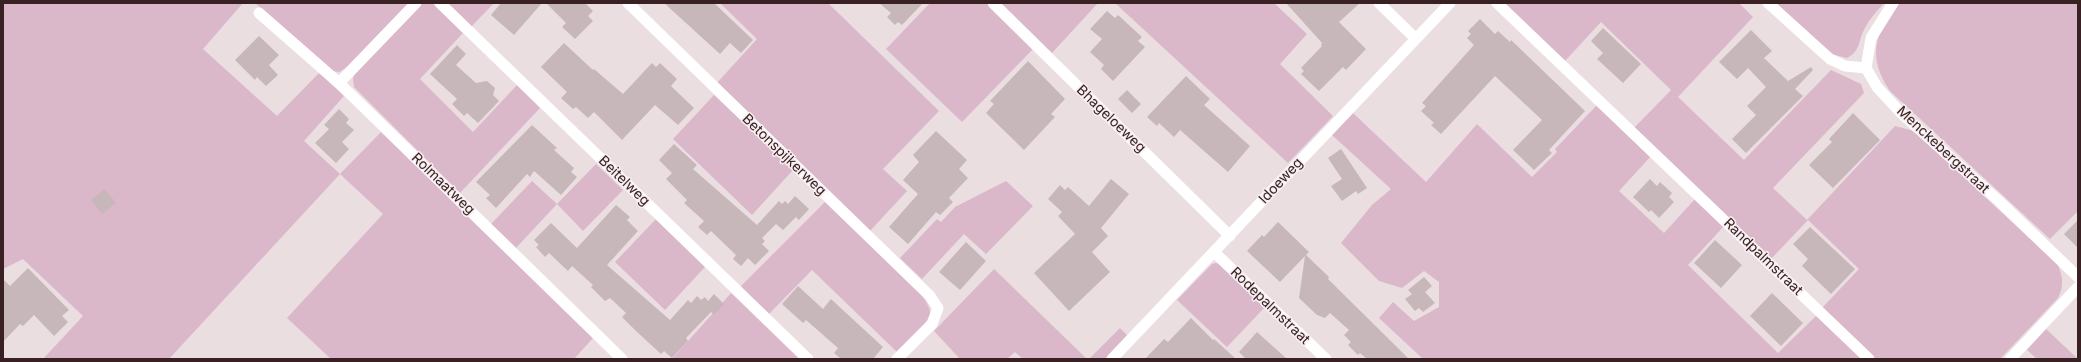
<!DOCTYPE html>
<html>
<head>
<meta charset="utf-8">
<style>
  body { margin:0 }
  #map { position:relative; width:2081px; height:362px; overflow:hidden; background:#eadee1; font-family:Inter,sans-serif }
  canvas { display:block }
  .frame { position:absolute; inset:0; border:4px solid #392022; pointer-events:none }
</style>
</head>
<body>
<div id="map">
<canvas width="2081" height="362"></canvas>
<div class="frame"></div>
</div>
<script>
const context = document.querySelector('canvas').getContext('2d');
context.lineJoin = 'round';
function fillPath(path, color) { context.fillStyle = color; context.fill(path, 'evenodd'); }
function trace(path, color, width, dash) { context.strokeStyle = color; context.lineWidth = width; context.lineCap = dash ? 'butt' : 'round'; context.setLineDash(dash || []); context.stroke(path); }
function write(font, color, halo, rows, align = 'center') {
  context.font = font + ' Inter,sans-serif'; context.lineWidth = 3; context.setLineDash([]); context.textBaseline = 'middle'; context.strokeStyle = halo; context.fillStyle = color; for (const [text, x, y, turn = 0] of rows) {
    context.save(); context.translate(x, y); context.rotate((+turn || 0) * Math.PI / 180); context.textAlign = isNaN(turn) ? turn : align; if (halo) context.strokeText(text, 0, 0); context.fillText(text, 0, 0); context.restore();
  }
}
fillPath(new Path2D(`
  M3,3H243L203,49L277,116L319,73L344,96L304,141L340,174L381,132L593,338L574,359H331L287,318L383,214L340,174L169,359H43L83,316L23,259L3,269Z
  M255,3H409L347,67L339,72L333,71Z
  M421,3L433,4L463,33L420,79L473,132L517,85L540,108L460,193L354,87L353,79L355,72Z
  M447,3H494L471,27Z
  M720,3H828L939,111L883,169L907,191L870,231L716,84L757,39Z
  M930,3H987L1034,48L962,122L886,49Z
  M1001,3H1098L1052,53Z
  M1115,3H1274L1307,34L1280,64L1333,116L1288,163Z
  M1500,3H1739L1753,17L1678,97L1744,160L1831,70L1861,84L1864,93L1773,188L1807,220L1895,126L1914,131L2058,265C2063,278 2064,286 2058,298L2000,359H1874L1822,308L1859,269L1808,220L1771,259L1634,128L1671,90L1601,22L1565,61Z
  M1775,3H1884C1876,12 1868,21 1863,32C1858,43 1860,51 1847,58L1831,54Z
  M1900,3H2078V211L2050,239L1890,91C1867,57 1874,33 1900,3Z
  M714,95L793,170L752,215L673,139Z
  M1598,104L1652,155L1619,191L1664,233L1696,198L1725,225L1688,265L1778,353L1817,315L1863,359H1423L1379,318L1393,302L1414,321L1439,307V282L1424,271L1402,288L1379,281L1341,243L1372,205L1391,189L1332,135L1353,113L1426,182L1477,124L1532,177L1557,152L1555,149Z
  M596,164L623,190L583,231L557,204L516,248L491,224L532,181L557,204Z
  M1006,181L1033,206L986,254L964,234L922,279L900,258L937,219L941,222L955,207Z
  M825,202L923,296C925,301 930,307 930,313C930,323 905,344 897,352L812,270L768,315L740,287Z
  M656,219L705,267L665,310L615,262Z
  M1216,263L1222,264L1265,307L1227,347L1177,300L1212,264Z
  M994,269L1087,359H1023L1015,352L1007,359H960L934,331Z
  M731,293L799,359H672Z
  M1120,328L1128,336L1105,359H1089Z
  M2046,329L2078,359H2037L2027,350Z`), '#dbb7ca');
fillPath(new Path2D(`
  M501,3H542L514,35L491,15Z
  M546,3H585L593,11L588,16L593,21L575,39L562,27L566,23Z
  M664,3H714L753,40L741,53L730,43L720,54Z
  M879,3H923L902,25L898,22L895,25L887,17L891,13Z
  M1286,3H1360L1339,22L1366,49L1346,70L1343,67L1319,91L1301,74L1304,71L1301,68L1322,46L1321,45L1322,43Z
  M1107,11L1115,18L1118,15L1142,37L1138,41L1145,47L1113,81L1101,69L1104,65L1090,52L1102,39L1090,29Z
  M1480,19L1495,34L1498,31L1510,42L1511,40L1585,111L1549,150L1552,153L1534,170L1513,150L1542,120L1495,76L1441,134L1431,125L1434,123L1421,111L1426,106L1422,103L1474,45L1467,38L1471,34L1468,31Z
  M1603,28L1641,64L1623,83L1597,59L1603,53L1591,41Z
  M1751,30L1772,51L1764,58L1788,81L1811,67L1813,70L1795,89L1803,96L1746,153L1732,139L1756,115L1747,106L1766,87L1748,68L1737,79L1719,62Z
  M259,36L279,55L269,65L278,75L266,86L257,77L255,80L235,60Z
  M564,43L593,70L594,69L623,94L652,63L656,67L660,63L677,79L671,86L694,108L678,125L655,105L622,140L594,112L588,118L576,107L573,109L561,98L567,92L541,67Z
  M457,45L466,54L456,65L476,83L487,81L495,88L493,95L499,101L478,123L467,113L464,116L452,104L457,99L430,74Z
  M1028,61L1065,99L1051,114L1055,117L1024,150L986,113L994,104L990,101Z
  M1186,76L1210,99L1204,105L1250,146L1228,172L1180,130L1174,137L1159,123L1157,126L1147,117Z
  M1127,90L1141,104L1132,113L1118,99Z
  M339,109L349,119L346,123L354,130L342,142L349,149L336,163L315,143L329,129L324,125Z
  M1853,113L1880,140L1833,188L1809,165L1832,142L1829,139Z
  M532,125L557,148L554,150L574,168L571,172L577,177L561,195L534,171L530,177L527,174L496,208L486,198L490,195L476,182Z
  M936,131L967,160L959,169L968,178L949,198L953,202L940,215L936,212L908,244L889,227L918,194L903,180L919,162L913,155Z
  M674,144L697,165L693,169L757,225L779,201L782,204L785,201L788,204L795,196L809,209L799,220L796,217L783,230L776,224L762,238L765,241L762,244L769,251L755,265L748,258L741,266L733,259L736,255L711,231L707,235L698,227L704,221L684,203L687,200L666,179L672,173L659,160Z
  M1341,149L1367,188L1358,194L1356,191L1342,201L1331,186L1342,179L1328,158Z
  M1111,179L1129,194L1101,228L1108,236L1092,252L1110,272L1069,311L1034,273L1075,234L1058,216L1062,212L1048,199L1060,185L1065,190L1068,187L1089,206Z
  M1650,179L1657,186L1660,182L1672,193L1669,197L1674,202L1659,218L1651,210L1649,212L1633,197Z
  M105,189L116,203L102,214L91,200Z
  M616,205L630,217L627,220L638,231L607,265L670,320L688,300L691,303L697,296L701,300L705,297L708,301L714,294L724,304L714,315L711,312L686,338L688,341L672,358L664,351L661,354L636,331L622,317L626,313L610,298L605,301L591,287L593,285L572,266L568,271L549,253L545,257L536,247L539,245L534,240L551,223L577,248Z
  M2078,220V248L2064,234Z
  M1278,222L1309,252L1306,255L1329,277L1328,279L1409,359H1367L1360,353L1358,355L1348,345L1351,342L1344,335L1349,330L1330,313L1325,318L1317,315L1299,298L1305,256L1280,282L1247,251L1262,235L1264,237Z
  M1810,227L1855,269L1831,294L1802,266L1808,259L1793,244Z
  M1715,240L1742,265L1721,288L1694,263Z
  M966,242L986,261L960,290L939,272Z
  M28,268L69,310L62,316L68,322L54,336L34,315L23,326L20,324L3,342V279L10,286Z
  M1424,277L1432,286L1425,292L1435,303L1423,312L1419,308L1415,311L1405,299L1412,294L1408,290Z
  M798,286L823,309L831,299L883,347L873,359H841L834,353L838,348L806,320L803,323L782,304Z
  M1772,293L1803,323L1781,346L1750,316Z
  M1191,318L1213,340L1214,339L1236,359H1145L1164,339L1168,342Z
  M1257,332L1287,359H1246L1239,352Z`), '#c7b7bb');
trace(new Path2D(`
  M440,3L808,359
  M628,3L930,296L938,308L932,324L897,359
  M993,3L1230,236
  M1379,3L1415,38
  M1497,3L1869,359
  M1768,3L1830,59L1845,66L1866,68
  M1893,3L1871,38L1866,68L1877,87L1902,114L1999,201L2078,277
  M259,13L339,83L622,359
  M339,83L416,3
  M1214,252L1326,359
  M1112,359L1450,3
  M2010,359L2078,287`), '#fff', 11);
write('14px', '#392022', '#f6eef1', [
  ["Bhageloeweg",1111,119,44],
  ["Menckebergstraat",1943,150,43],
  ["Betonspijkerweg",784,155,44],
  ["Beitelweg",624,181,44],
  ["Idoeweg",1281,181,-47],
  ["Rolmaatweg",443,184,44],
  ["Randpalmstraat",1763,257,44],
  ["Rodepalmstraat",1270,306,44]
]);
</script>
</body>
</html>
